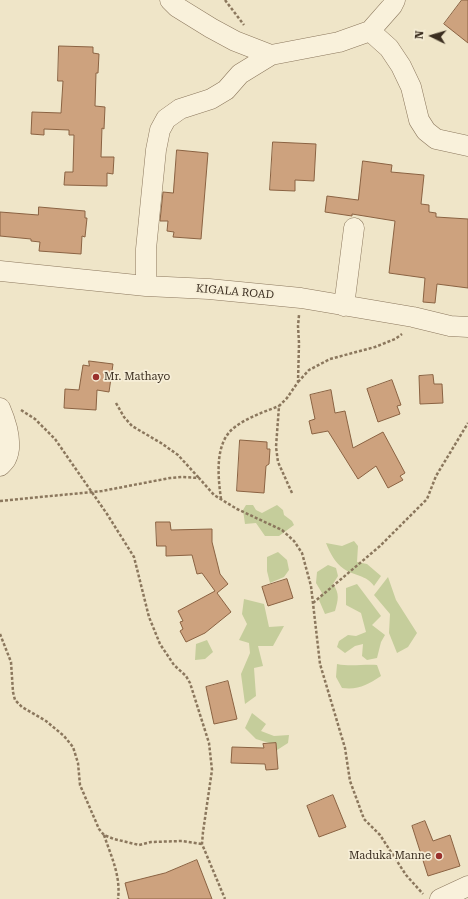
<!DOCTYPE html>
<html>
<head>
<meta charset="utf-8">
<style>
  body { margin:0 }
  #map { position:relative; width:468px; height:899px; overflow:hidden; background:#efe5c8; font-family:"Roboto Serif",serif }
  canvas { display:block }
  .north { position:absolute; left:412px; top:16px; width:40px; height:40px; -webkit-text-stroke:3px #f6eed7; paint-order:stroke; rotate:275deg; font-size:11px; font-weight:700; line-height:16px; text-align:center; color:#3b2e20 }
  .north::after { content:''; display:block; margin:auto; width:14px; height:18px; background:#3b2e20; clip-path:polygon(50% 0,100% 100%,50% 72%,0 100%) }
</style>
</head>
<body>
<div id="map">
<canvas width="468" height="899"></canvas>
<div class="north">N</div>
</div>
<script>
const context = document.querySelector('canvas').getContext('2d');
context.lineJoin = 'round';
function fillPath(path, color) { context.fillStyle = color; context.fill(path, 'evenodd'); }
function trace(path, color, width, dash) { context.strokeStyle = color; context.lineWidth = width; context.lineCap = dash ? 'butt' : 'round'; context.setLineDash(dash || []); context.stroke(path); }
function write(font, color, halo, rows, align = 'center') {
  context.font = font + ' "Roboto Serif",serif'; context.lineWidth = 3.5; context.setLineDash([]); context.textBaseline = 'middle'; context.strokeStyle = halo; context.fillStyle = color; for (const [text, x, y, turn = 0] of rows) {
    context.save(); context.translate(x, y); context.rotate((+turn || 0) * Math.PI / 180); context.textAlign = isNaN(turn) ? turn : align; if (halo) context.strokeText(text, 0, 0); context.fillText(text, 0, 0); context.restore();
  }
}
fillPath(new Path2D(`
  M246,505H253L256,510L262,513L277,505L283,510L284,515L292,521L294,525L279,536H265L256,523L245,524L243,510Z
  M354,541L358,546L357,562L367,564L381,576L374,586C367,575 354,576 344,569C335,563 330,553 326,543L342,546Z
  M278,552L287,560L289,570L284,577L270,583L267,571V557Z
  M328,565L336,568L338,576L333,584C340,594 338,600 335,611L325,614L319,600L322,593L316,583L317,572Z
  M388,577L396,600L417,633L408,647L397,653L389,633L390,614L374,595Z
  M357,584L381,616L372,625L385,635L381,642L377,658L367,660L362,656L363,644L355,646L345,653L337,647L339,641L348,635L356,636L366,632L361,613L346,605V588Z
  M244,599L264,604L269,627L284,626L273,646H258L263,666L254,668L256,696L245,704L241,674L250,653L249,643L239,640L247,624L242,614Z
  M207,640L213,652L205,659L195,660L196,644Z
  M337,664C351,667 363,664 377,665L381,676C367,685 359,690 342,688L336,677Z
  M252,713L266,724L261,731L274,736L289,735L288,743L274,752L269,743L256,739L245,728Z`), '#c5cd9b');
const building = new Path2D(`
  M462,0H468V43L444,24Z
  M59,46L93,47V53L99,54L98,73H96L95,106L105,107L104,129L102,128L101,157H114L113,174L107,173V186L64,185L65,172H73L74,135H69V130L44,129V135L31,134L32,112L61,113L63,81H58Z
  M273,142L316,144L314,181L295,180V191L270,190Z
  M177,150L208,153L201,239L173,237L174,232L167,231L168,221H160L163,192L173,193Z
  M363,161L392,165L391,172L424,175L421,204L429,205V212L436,213V217L468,219V288L437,284L435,303L423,302L425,278L389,273L395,221L352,214V216L325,212L327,196L358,200Z
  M39,207L85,211V218H87L85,237L82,236L81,254L39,251L40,242L31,241V239L0,236V212L38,215Z
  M89,361L113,364L109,392L97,390L96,410L64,408L65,389L79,390L83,365L89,366Z
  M433,375L434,384H442L443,403L420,404L419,376Z
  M392,380L401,405L397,406L400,414L378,422L367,389Z
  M331,390L335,413L345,411L353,448L383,432L405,473L400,476L403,480L388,488L376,466L358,479L328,431L312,434L309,421L315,419L310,395Z
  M240,440L267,442V449H270L269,464L266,466L264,493L237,491Z
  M156,522H170L171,530L212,529V542L220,574L228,584L217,593L231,612L205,633L186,642L180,631L183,629L180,622L183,621L178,611L215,591L202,573L197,574L192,555L166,556V546H157Z
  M287,579L293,598L268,606L262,587Z
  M228,681L237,719L214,724L206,687Z
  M276,743L278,769L266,770L265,764L231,763L232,747L264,748L263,744Z
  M333,795L346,827L319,837L307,806Z
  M425,821L433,841L450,835L460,866L428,876L412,826Z
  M197,860L212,899H129L125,883L165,873Z`);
fillPath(building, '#cda27e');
trace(building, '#8a6242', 1);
const minor = new Path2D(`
  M170,0L177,7L211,28L235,41L271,55
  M370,31L389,48L401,66L411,87L419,120L426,131L436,139L468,146
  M0,271L146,286L209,289L301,298L413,317L450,326L468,327
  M146,286V249L156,150L160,130L166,119L180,109L211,99L226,90L240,74L271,55L339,42L370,31L392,6L395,0
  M344,306L354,228
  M0,408C6,422 14,444 6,459C5,461 2,464 0,466
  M440,899L468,886`);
trace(minor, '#8b775d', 21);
trace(new Path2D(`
  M225,0L244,25
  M298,382L309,370L330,359L375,347L395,339L402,334
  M116,403L124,417L132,426L161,443L178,455L199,478
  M21,410L35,419L55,439L107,514L134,557L149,617L160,644L174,665L186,676L190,683L209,743L212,770L203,832L202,844L225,899
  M292,493L278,462L276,447L279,406L287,398L298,382L299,343L298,326L299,315
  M221,499C218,477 214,442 235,427C248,417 264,412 279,406
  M0,501L102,491L170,478L182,477L199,478L214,495L237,509L282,530L294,541L302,553L311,586L320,664L345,748L350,781L364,819L380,835L406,875L423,894
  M313,603L380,546L427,499L436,476L468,423
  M0,634L11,662L13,692L15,700L22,707L46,721L64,736L73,747L78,763L80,785L99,829L104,835L114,839L139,845L151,842L182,841L202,844
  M104,835C111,856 121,876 118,899`), '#8b775d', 2.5, [3, 2]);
trace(minor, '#f9f1db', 20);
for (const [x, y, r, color] of [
  [96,377,4,"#9a312d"],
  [439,856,4,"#9a312d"]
]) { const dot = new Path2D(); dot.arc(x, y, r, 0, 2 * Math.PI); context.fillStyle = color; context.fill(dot); trace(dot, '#f6eed7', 1.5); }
write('11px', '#3b2e20', '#f6eed7', [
  ["KIGALA ROAD",235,292,5]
]);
write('11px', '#3b2e20', '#f6eed7', [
  ["Mr. Mathayo",104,377],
  ["Maduka Manne",431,856,"right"]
], 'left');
</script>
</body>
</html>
